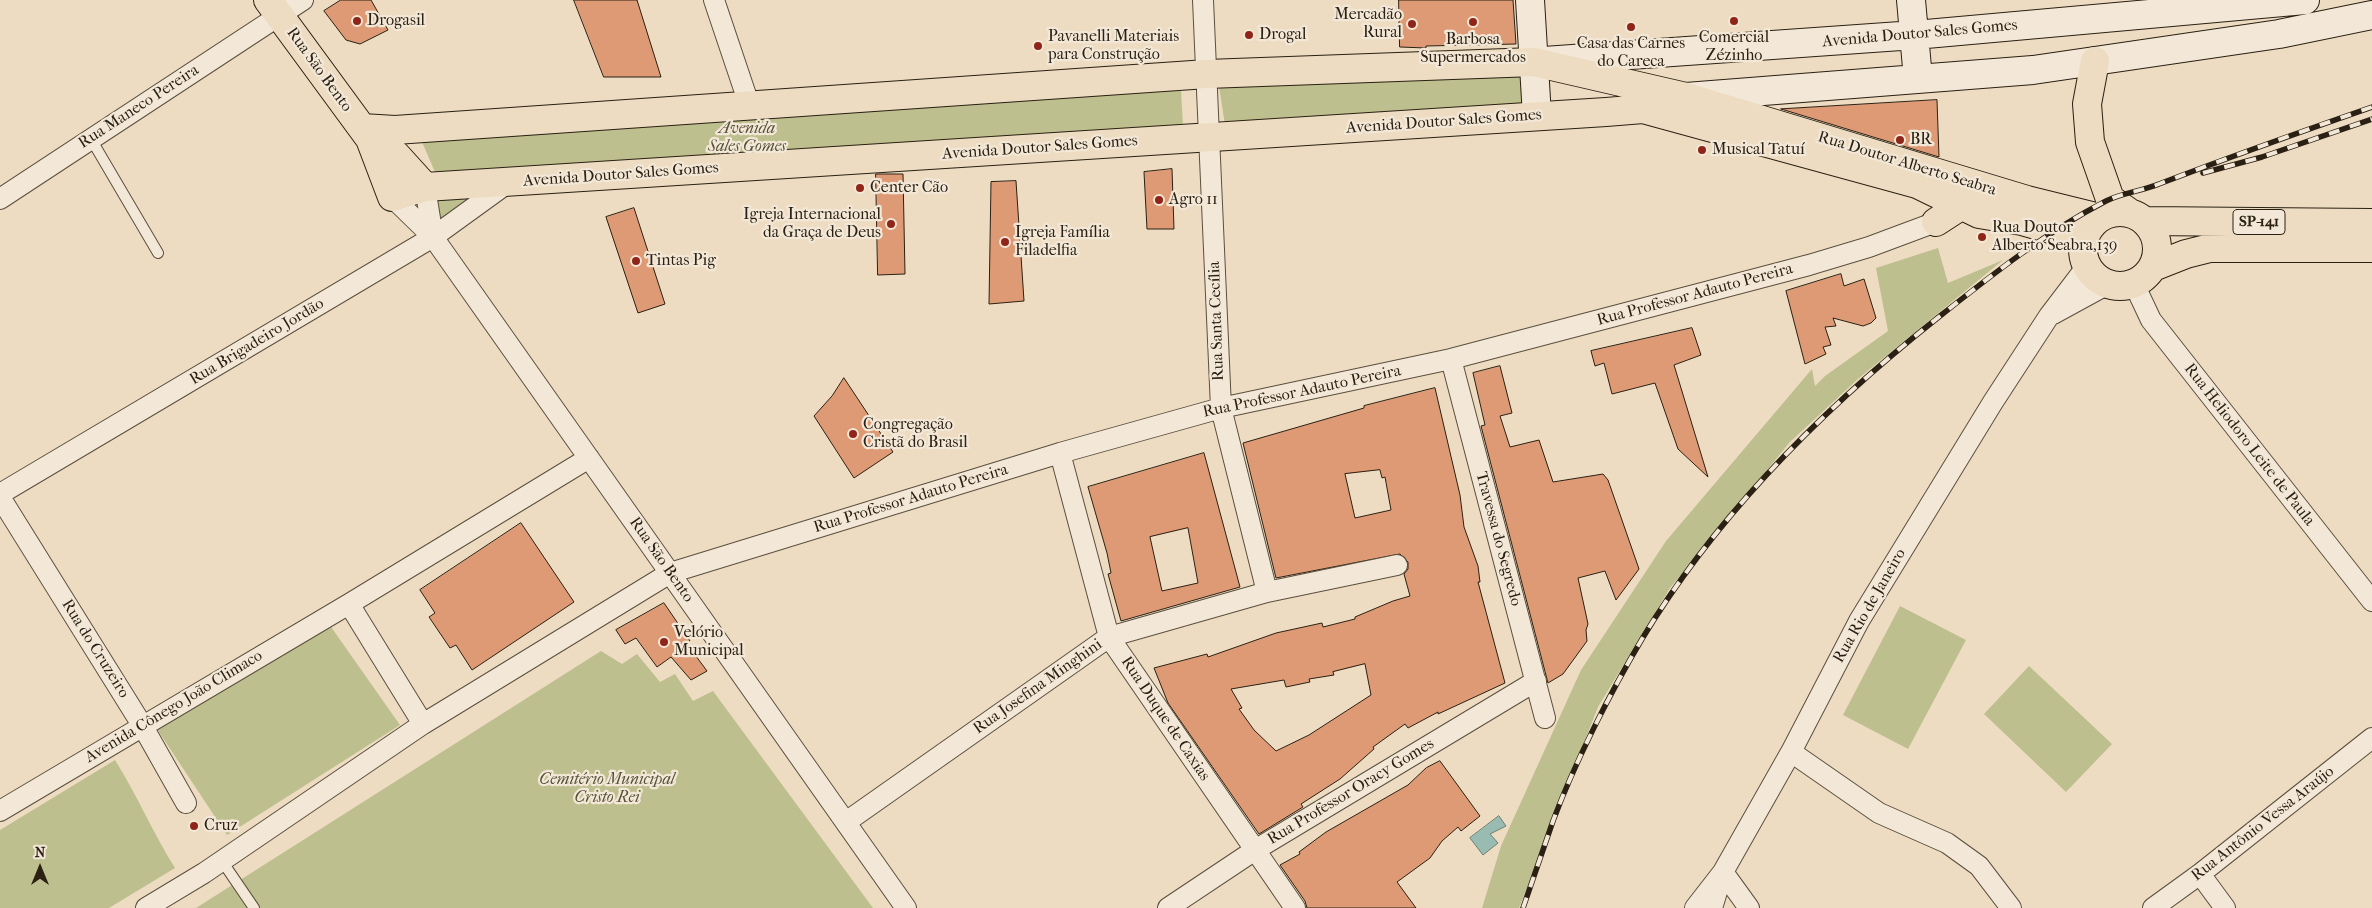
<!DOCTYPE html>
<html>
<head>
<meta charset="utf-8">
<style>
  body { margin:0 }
  #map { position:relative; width:2372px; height:908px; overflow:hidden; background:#eddcc1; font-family:"IM FELL French Canon",serif }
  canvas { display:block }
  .north { position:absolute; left:15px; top:843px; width:50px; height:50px; -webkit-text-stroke:4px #f3e8d7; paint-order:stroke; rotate:0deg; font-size:14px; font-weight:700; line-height:20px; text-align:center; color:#2a2013 }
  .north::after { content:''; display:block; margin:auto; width:18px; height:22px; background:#2a2013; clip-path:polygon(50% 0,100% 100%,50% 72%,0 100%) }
</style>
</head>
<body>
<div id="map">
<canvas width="2372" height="908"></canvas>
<div class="north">N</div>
</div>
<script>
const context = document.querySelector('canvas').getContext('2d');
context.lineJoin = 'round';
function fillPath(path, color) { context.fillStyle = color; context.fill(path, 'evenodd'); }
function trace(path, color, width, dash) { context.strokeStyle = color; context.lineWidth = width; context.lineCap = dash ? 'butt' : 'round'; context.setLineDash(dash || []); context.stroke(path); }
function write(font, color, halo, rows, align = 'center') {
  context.font = font + ' "IM FELL French Canon",serif'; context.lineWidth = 4.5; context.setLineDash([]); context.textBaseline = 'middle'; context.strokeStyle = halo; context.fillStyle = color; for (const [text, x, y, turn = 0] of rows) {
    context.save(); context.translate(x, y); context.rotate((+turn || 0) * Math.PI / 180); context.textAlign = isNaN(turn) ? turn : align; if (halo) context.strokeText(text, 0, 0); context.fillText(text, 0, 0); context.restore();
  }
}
fillPath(new Path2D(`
  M1521,74L1522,108L1225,125L1219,87Z
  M1181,90L1183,127L438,179L422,142L751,116Z
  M488,189L442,226L432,193Z
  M1938,248L1948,283L2003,260L1859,378L1790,442L1670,588L1598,707L1519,908H1482L1501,846L1581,670L1666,541L1812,369L1815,386L1825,376L1888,331L1876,268Z
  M1900,606L1966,640L1908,749L1843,715Z
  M329,624L400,725L227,835L157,729Z
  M601,651L622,664L637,654L660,682L675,674L693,701L713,691L873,908H196Z
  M2029,666L2112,744L2066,792L1984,714Z
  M115,760C137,795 153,833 175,868L109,908H0V830Z`), '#bebf8e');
const water = new Path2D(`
  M1499,816L1506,826L1490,834L1498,843L1483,855L1470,838Z`);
fillPath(water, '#99bcb2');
trace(water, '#6d7e72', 1);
const building = new Path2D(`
  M341,0H371L388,30L360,44L346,40L324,11Z
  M574,0H637L661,77H604Z
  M1399,0H1513L1516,44L1426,46V48L1400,47Z
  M1937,100L1939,157L1781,109Z
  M1172,169L1174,229H1147L1144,172Z
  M876,174H903L905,274L878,275Z
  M1016,181L1024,301L989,304L991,182Z
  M634,208L665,304L638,313L606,217Z
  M1841,274L1844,286L1864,279L1876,318L1871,323L1863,326L1833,318L1836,326L1825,327L1831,345L1823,347L1826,354L1805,364L1786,291Z
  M1692,328L1701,355L1674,365L1708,477L1678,449L1655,383L1612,394L1604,363L1595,366L1591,351Z
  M1500,366L1512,413L1500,416L1510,447L1539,440L1553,482L1603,474L1608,480L1639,569L1616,600L1605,571L1578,578L1588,624L1586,630L1587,641L1563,674L1548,683L1481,426L1485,425L1473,373Z
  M844,378L893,452L854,478L814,416L832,396Z
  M1435,388L1460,495L1464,527L1478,566L1480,582H1478L1505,683L1438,714V712L1408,728L1405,724L1373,747L1374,749L1340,779L1301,804L1303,807L1259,834L1168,703L1154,668L1207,654L1208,657L1276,633L1322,623L1323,627L1355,619V617L1393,601L1410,596L1404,574L1408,569V562L1400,554L1276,578L1243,443L1364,408V406ZM1380,470L1382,478L1385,477L1391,510L1355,518L1345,474ZM1365,664L1371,695L1309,735L1276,751L1254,730L1239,709L1242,708L1231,689L1284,680L1286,687L1310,682L1309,679L1334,675L1333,672Z
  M1204,453L1240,587L1121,621L1108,574L1111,573L1107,553L1088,487ZM1188,528L1198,583L1162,591L1150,537Z
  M521,523L574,602L472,670L456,645L450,648L429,617L435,613L420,590Z
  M664,603L690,641L687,644L707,671L691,680L671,657L657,667L636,638L625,644L616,630Z
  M1440,761L1480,816L1461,831L1458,827L1442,841L1430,858L1397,882L1416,908H1307L1305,901L1280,865L1300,854L1299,852L1326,832L1408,785L1426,768Z`);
fillPath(building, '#de9a75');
trace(building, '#2a2013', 1);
const service = new Path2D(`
  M91,139L158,253
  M222,861L254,908`);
const minor = new Path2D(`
  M714,0L749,104
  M1203,0L1221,408L1267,592
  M425,187L433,237
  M392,197L433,237L906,908
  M0,199L303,0
  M2134,284L2151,320L2372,601
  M2053,314L2108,284
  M1451,359L1545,718
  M1060,453L1109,637L1295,908
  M0,494L433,237L509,182
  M0,497L142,725L186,803
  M349,604L423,724
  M1791,752L1879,813L1947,843L1979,866L2011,908
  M0,811L349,604L589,458
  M846,822L1109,637L1267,592L1397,565
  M2200,874L2225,908
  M146,908L204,873L423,724L670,573L1060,453L1221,408L1451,359L1809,265L1869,247L1936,222
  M1168,908L1255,850L1536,681
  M1695,908L1723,872L1749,908
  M1712,908L1723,872L1791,752L1859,621L1993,402L2049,316L2087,266
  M2153,908L2200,874L2372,738`);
const secondary = new Path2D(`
  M1530,0L1537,116
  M1911,0L1918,79
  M1544,61L1915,35L2305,0
  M1686,97L2033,70L2279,34L2372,15`);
const primary = new Path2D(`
  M268,0L370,139L392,197L425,187L1606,112L1643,109L1684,98
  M2095,61L2087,104L2090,142L2110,199L2130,213
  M1643,109L1917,184L1979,214L2022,221L2054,230L2084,242
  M362,128L395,130L1207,74L1534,62L1686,97L2027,200L2100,218
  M370,139L396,155L425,187
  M2083 249a37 37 0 1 1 74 0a37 37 0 1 1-74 0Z
  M2145,221L2372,223
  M1936,222L1973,198
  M2153,267L2186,254L2210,248H2372`);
trace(service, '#5b4f3e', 12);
trace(minor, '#5b4f3e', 22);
trace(secondary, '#2a2013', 30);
trace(primary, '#2a2013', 30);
trace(service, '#f3e8d7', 10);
trace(minor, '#f3e8d7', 20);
trace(secondary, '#f3e8d7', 28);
trace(primary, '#eddcc1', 28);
const rail = new Path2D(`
  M2203,173L2262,157L2372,119
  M1523,908C1533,879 1543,850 1553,821C1575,762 1610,693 1642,639C1717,514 1826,406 1940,316C1993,274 2046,232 2106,201C2122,193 2142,191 2159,184C2229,157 2300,132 2372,107`);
trace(rail, '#2a2013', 5.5);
trace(rail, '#f3e8d7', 4, [11]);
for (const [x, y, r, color] of [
  [357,21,5,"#8f2418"],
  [1734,21,5,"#8f2418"],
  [1473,22,5,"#8f2418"],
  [1412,24,5,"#8f2418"],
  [1631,27,5,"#8f2418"],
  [1249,35,5,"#8f2418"],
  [1038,46,5,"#8f2418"],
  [1900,140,5,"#8f2418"],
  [1702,150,5,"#8f2418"],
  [860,188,5,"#8f2418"],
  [1159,200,5,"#8f2418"],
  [891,224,5,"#8f2418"],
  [1982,237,5,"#8f2418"],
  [1005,242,5,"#8f2418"],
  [636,261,5,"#8f2418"],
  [853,434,5,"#8f2418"],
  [664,642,5,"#8f2418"],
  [194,826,5,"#8f2418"]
]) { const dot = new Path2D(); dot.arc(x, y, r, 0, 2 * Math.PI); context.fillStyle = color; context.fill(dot); trace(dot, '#f3e8d7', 2); }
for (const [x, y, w] of [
  [2259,222,52]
]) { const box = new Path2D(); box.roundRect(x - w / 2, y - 12.5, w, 25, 4); context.fillStyle = '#f3e8d7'; context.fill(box); trace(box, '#2a2013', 1); }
write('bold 15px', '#2a2013', null, [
  ["SP-141",2259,222]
]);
write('16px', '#2a2013', '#f3e8d7', [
  ["Mercadão",1402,15,"right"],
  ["Rural",1402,33,"right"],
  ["Drogasil",367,21],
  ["Drogal",1259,35],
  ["Pavanelli Materiais",1048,37],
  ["para Construção",1048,55],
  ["Comercial",1734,38,"center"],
  ["Zézinho",1734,56,"center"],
  ["Barbosa",1473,40,"center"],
  ["Supermercados",1473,58,"center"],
  ["Casa das Carnes",1631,44,"center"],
  ["do Careca",1631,62,"center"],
  ["BR",1910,140],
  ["Musical Tatuí",1712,150],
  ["Center Cão",870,188],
  ["Agro 11",1169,200],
  ["Igreja Internacional",881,215,"right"],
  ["da Graça de Deus",881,233,"right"],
  ["Rua Doutor",1992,228],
  ["Alberto Seabra,139",1992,246],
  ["Igreja Família",1015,233],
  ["Filadelfia",1015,251],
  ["Tintas Pig",646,261],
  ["Congregação",863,425],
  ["Cristã do Brasil",863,443],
  ["Velório",674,633],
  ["Municipal",674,651],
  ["Cruz",204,826]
], 'left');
write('16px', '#2a2013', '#f3e8d7', [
  ["Avenida Doutor Sales Gomes",1920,34,-5],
  ["Rua São Bento",319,70,54],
  ["Rua Maneco Pereira",139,107,-33],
  ["Avenida Doutor Sales Gomes",1444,122,-4],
  ["Avenida Doutor Sales Gomes",1040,148,-4],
  ["Rua Doutor Alberto Seabra",1907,164,17],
  ["Avenida Doutor Sales Gomes",621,175,-4],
  ["Rua Professor Adauto Pereira",1695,295,-15],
  ["Rua Santa Cecília",1217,321,-92],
  ["Rua Brigadeiro Jordão",257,342,-31],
  ["Rua Professor Adauto Pereira",1302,392,-12],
  ["Rua Heliodoro Leite de Paula",2249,445,52],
  ["Rua Professor Adauto Pereira",911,499,-17],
  ["Travessa do Segredo",1498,539,75],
  ["Rua São Bento",661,560,55],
  ["Rua Rio de Janeiro",1870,606,-60],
  ["Rua do Cruzeiro",95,649,58],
  ["Rua Josefina Minghini",1038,687,-35],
  ["Avenida Cônego João Climaco",174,707,-31],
  ["Rua Duque de Caxias",1165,719,56],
  ["Rua Professor Oracy Gomes",1351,792,-31],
  ["Rua Antônio Vessa Araújo",2263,824,-38]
]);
write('italic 16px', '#565038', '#f3e8d7', [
  ["Avenida",747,129],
  ["Sales Gomes",747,147],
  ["Cemitério Municipal",607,780],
  ["Cristo Rei",607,798]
]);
</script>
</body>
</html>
